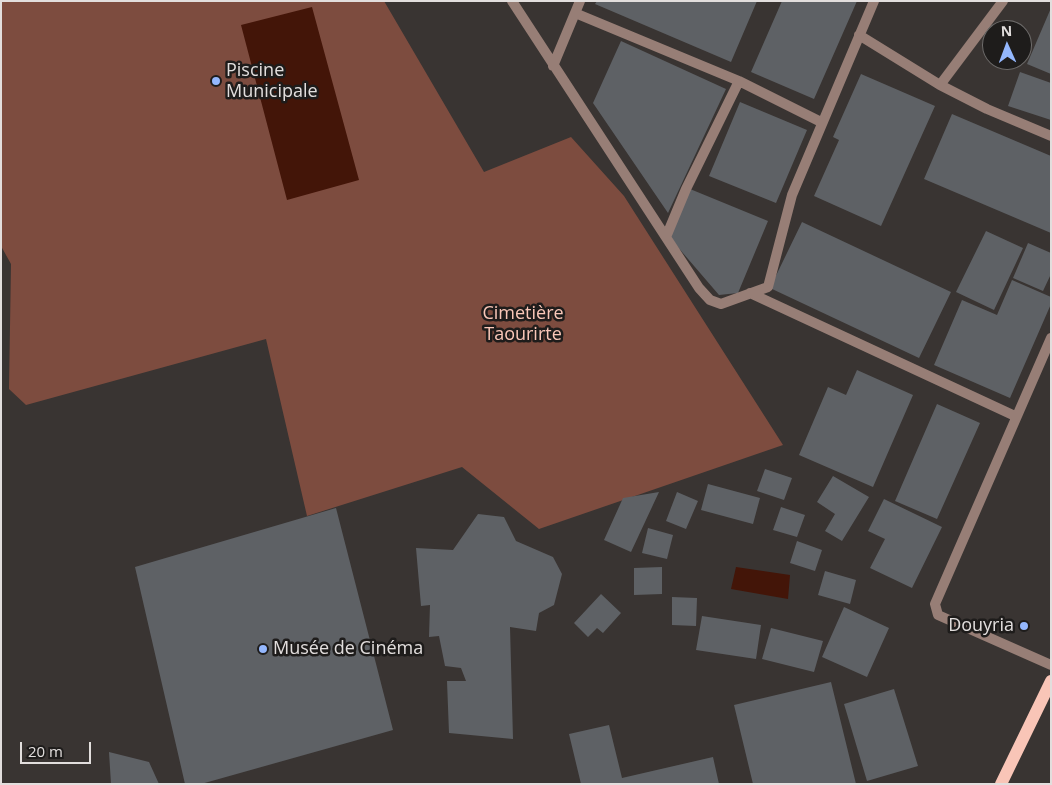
<!DOCTYPE html>
<html>
<head>
<meta charset="utf-8">
<style>
  body { margin:0 }
  #map { position:relative; width:1052px; height:785px; overflow:hidden; background:#393432; font-family:"Open Sans",sans-serif }
  canvas { display:block }
  .frame { position:absolute; inset:0; border:2px solid #e2dedd; pointer-events:none }
  .north { position:absolute; left:982px; top:20px; width:50px; height:50px; box-sizing:border-box; background:#1e1c1b; border:1px solid #6c6a69; border-radius:50%; rotate:358deg; font-size:14px; font-weight:700; line-height:20px; text-align:center; color:#e2dedd }
  .north::after { content:''; display:block; margin:auto; width:18px; height:22px; background:#94b7fd; clip-path:polygon(50% 0,100% 100%,50% 72%,0 100%) }
  .scale { position:absolute; left:20px; top:742px; width:71px; height:22px; box-sizing:border-box; border:2px solid #e2dedd; border-top:0; padding-left:6px; font-size:15px; line-height:18px; white-space:nowrap; color:#e2dedd; -webkit-text-stroke:4px #1e1c1b; paint-order:stroke }
</style>
</head>
<body>
<div id="map">
<canvas width="1052" height="785"></canvas>
<div class="frame"></div>
<div class="north">N</div>
<div class="scale">20 m</div>
</div>
<script>
const context = document.querySelector('canvas').getContext('2d');
context.lineJoin = 'round';
function fillPath(path, color) { context.fillStyle = color; context.fill(path, 'evenodd'); }
function trace(path, color, width, dash) { context.strokeStyle = color; context.lineWidth = width; context.lineCap = dash ? 'butt' : 'round'; context.setLineDash(dash || []); context.stroke(path); }
function write(font, color, halo, rows, align = 'center') {
  context.font = font + ' "Open Sans",sans-serif'; context.lineWidth = 5; context.setLineDash([]); context.textBaseline = 'middle'; context.strokeStyle = halo; context.fillStyle = color; for (const [text, x, y, turn = 0] of rows) {
    context.save(); context.translate(x, y); context.rotate((+turn || 0) * Math.PI / 180); context.textAlign = isNaN(turn) ? turn : align; if (halo) context.strokeText(text, 0, 0); context.fillText(text, 0, 0); context.restore();
  }
}
fillPath(new Path2D(`
  M1,1H384L484,172L571,137L624,196L783,445L539,529L462,467L307,516L266,339L26,405L9,389L11,264L1,246Z`), '#7d4c3f');
fillPath(new Path2D(`
  M312,7L359,180L287,200L241,25Z
  M736,567L790,575L788,599L731,589Z`), '#431508');
fillPath(new Path2D(`
  M597,1H757L731,62L595,4Z
  M782,1H857L814,99L751,72Z
  M1051,8V74L1027,64Z
  M621,41L726,89L668,213L593,103Z
  M1020,72L1051,83V120L1008,106Z
  M861,74L935,106L881,226L814,196L839,140L833,137Z
  M740,102L807,130L776,203L709,176Z
  M952,114L1051,156V233L924,179Z
  M690,189L768,221L738,293L719,295L670,238Z
  M802,222L951,292L919,358L770,288Z
  M986,231L1023,248L994,310L956,292Z
  M1028,243L1051,253V274L1043,291L1013,278Z
  M1012,280L1051,297V304L1010,398L934,365L962,300L997,315Z
  M857,370L913,395L873,487L799,455L828,387L846,395Z
  M937,404L980,423L937,519L895,501Z
  M765,469L792,478L784,500L757,491Z
  M833,476L869,497L842,541L825,531L835,514L817,502Z
  M708,484L760,498L753,524L701,510Z
  M659,492L631,552L604,540L623,498Z
  M677,492L698,501L686,529L666,521Z
  M884,499L942,527L912,588L870,568L885,539L868,531Z
  M781,507L805,515L797,537L773,530Z
  M336,508L393,730L201,784H185L135,567Z
  M478,514L504,517L516,541L553,557L562,574L554,605L539,613L536,631L510,627L513,739L449,733L447,681H466L461,668L445,666L439,636L429,637L430,605L421,606L416,548L453,550Z
  M648,528L673,535L667,559L642,553Z
  M797,541L822,550L815,571L790,563Z
  M662,567V594L634,595V568Z
  M825,571L856,580L850,604L818,595Z
  M601,594L621,613L603,633L597,628L588,637L574,623Z
  M672,597L697,598L696,626L672,625Z
  M844,607L889,628L867,677L822,657Z
  M702,616L761,625L756,659L696,650Z
  M771,628L823,641L814,672L762,659Z
  M831,682L856,784H753L734,705Z
  M894,689L918,766L867,781L844,704Z
  M609,725L622,778L713,757L719,784H581L569,734Z
  M109,752L149,762L159,784H111Z`), '#5e6165');
trace(new Path2D(`
  M512,1L699,288L710,300L721,304L768,287L792,195L874,1
  M575,13L739,81L821,122
  M859,35L940,85L987,109L1051,136
  M553,66L580,1
  M940,85L1003,1
  M666,237L686,189L739,81
  M750,293L1015,416
  M1051,338L935,604L938,615L1051,665`), '#977e76', 10);
trace(new Path2D(`
  M1001,784L1051,681`), '#f9c5b7', 12);
for (const [x, y, r, color] of [
  [216,81,5,"#94b7fd"],
  [1024,626,5,"#94b7fd"],
  [263,649,5,"#94b7fd"]
]) { const dot = new Path2D(); dot.arc(x, y, r, 0, 2 * Math.PI); context.fillStyle = color; context.fill(dot); trace(dot, '#1e1c1b', 2); }
write('18px', '#e2dedd', '#1e1c1b', [
  ["Piscine",226,71],
  ["Municipale",226,92],
  ["Douyria",1014,626,"right"],
  ["Musée de Cinéma",273,649]
], 'left');
write('18px', '#fac7b8', '#1e1c1b', [
  ["Cimetière",523,314],
  ["Taourirte",523,335]
]);
</script>
</body>
</html>
